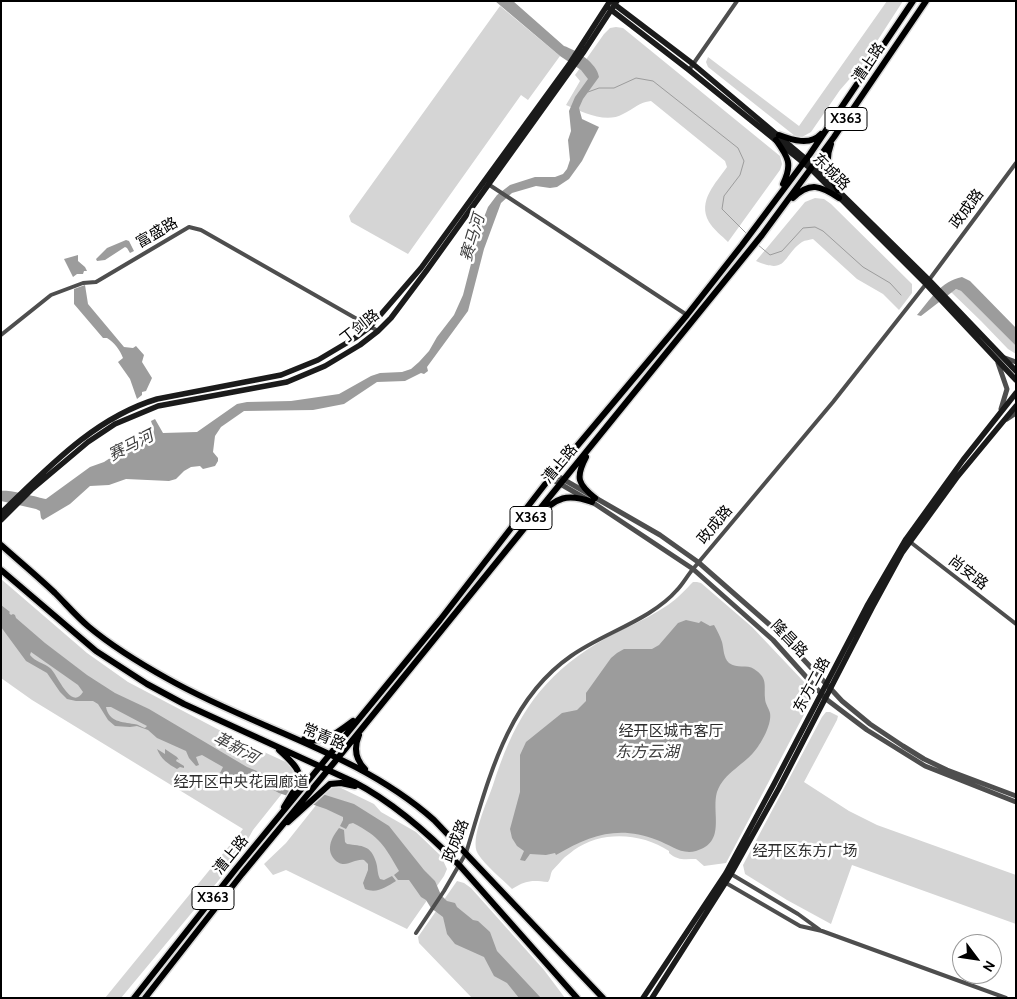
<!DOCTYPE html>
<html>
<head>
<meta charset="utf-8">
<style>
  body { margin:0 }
  #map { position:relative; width:1017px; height:999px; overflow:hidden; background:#fff; font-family:Cabin,sans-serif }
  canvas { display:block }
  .frame { position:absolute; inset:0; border:2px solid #000; pointer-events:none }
  .north { position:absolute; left:952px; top:934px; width:50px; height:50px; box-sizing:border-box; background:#fff; border:1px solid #999; border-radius:50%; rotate:121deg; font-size:14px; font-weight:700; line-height:20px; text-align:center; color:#000 }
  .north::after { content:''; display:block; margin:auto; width:18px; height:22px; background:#000; clip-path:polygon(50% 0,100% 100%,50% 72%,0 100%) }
</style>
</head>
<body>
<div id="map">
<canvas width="1017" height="999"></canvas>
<div class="frame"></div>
<div class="north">N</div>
</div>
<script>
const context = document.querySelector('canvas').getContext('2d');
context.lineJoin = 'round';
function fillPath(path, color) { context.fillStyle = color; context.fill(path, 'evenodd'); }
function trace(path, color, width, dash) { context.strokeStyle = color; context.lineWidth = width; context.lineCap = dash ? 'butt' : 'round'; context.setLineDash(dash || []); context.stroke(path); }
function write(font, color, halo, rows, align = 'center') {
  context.font = font + ' Cabin,"Noto Sans SC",sans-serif'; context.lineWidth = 5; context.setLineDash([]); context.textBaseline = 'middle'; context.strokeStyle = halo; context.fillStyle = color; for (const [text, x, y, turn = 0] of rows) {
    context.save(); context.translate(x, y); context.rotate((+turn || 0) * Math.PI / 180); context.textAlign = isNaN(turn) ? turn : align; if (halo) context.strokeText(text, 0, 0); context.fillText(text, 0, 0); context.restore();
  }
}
fillPath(new Path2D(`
  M887,1H903L861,66L840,90L811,132L802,137L795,136L708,67L706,62L708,57L799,126Z
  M500,6L560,56L528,100L521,95L408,254L351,222L349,216Z
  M616,27L623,28L780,156L782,164L780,170L728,242C722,236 713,229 709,222C697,201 716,183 727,167L725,161L651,101C639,102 634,109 623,114C606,124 582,112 566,105L580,81L575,75L604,34L610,28Z
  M815,198L824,199L831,204L912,284V293L899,310L883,294L857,279L813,239C810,240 805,240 802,242C782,256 788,275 756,261L805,202Z
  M956,289L961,291L1016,346V354L1008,349L981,321L951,292Z
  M1,579L87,653L128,682L242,742L288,763L293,769L292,781L253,830L238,857L121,998H105L243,829L32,700L1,678Z
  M693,582H697L701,583L752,627L806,684C811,692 811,697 809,705L726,863L704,866L696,859C685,859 678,861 669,853V851C642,833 602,830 574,850C571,853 565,856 562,860C559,864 555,867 552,871C550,875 551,878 548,882C532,880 526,880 512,889C502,879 485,865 478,854C469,840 488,800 493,785C512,726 535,684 588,649C613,632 643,622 668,605C677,599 685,590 693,582Z
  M826,712H830L838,716L837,720L804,782L849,811L877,825L1016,875V924L852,865L831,924L787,900L745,874L743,865L822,717Z
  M339,787L374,804L381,812L416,832L441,856L447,869L444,876L407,929L286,870L273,875L264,864L286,843L325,794L332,788Z
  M457,881L464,883L471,888L544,970L565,998H472L419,943L418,937Z`), '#d5d5d5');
fillPath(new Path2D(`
  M495,1H513L564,46C576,50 597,63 599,77L583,99L579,108L582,119L599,127L582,161L569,179L557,187L550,188L536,186L512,193L501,203L484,249L468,311L427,367L428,371L424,374L421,373L405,381L377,382L344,404L313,410L244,411L221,427L215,436L213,452L218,458V461L215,466L203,469L200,466L191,467L184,471L176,479L169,481L126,479L109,485L90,486L70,504L43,520L41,518L40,511L36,509L1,501V491C8,489 37,497 46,499L90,467L104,462L130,445L148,438L152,435L154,430L151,421L155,419L163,433L197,432L237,404L247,402L291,401L339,394L371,376L380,373L402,372L411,369L419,362L429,351L437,337L454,315L463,295L481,225L488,207L497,195L510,185L535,177H555L563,174L567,169L570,160L568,140L571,131L569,111L575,97L588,79L581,70L560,56Z
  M126,240L129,241L134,251L130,253L127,248L125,247L105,260L97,261L96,259L107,248Z
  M78,255V261L85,267L87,271H84L83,274H77L73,277L64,259Z
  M962,277L970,281L1016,328V346L961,291L956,289L921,316L917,315C930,300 941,281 962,277Z
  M85,285L88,304L124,347L133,348L136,346L144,355L142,362L152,378L146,391L142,392V395L137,399L130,379L118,362L123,358C120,350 114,342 107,338H103L74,304V289Z
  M1,605L10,612L9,613L11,615L13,614L15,615L16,618L45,643L87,675L115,693L149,709L247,767L287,783L354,804L389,826L424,870L435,881L441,895L447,901L455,903L457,907L473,920L478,921L490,932L497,951L541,998H519L507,983L494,976L484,957L455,944L447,934L443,917L431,908L426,900L421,897L409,880H398L394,875L399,871C384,845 380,837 353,823L349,824L346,829L340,826L343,820V817L326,809L279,793L262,784L250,783L220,773L223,767L202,755L196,757L199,765L196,766L189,758L186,751L157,738L148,730L137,726L130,727L115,726L108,720L98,704L93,701H76L67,699L60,692L47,673L26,661L1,627ZM31,652L78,685L83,692C71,712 57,673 50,668C44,663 35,662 30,655ZM106,707H111L147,726L145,728C141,727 138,724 134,724C122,722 109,722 106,707Z
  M686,620L699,623L701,621L710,626L714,625C717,630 720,636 722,642C724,649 723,657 729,663C737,669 747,664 754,669C768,678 764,685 765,698C765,704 769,708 770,713C772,723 763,740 757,748C745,765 724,772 717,792C711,813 727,842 696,851C681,855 671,845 657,840C618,825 591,835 556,855L555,853L546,855L530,854L525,861L520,860L524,851L517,846L512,838L510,829L520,792V755L526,742L562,713L577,710L586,701V693L611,658L617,653L624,649H652L659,645L678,623Z
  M157,749L165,754V749L177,757L179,760L177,759L176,761L184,766V768L180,767L177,769C168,764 161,759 157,749Z
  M339,828L344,830L345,842L347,844C362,846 371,845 376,862C378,868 377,873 380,879L384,880L392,876L396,881C386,887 377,894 365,889L363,883L368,870V864L364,860C356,859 351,864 344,864C340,864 339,863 336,861C325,851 331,838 339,828Z`), '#9c9c9c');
trace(new Path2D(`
  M588,92L599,88H614L636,78L653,81L738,148L744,161L740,175L724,196L722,209L747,234
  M757,244L770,255L782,251L803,228L815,227L823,231L863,267L890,283L901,295`), '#9c9c9c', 1);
const primary = new Path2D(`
  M779,135C792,140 810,146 821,134
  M776,140C788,157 793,164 783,184
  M831,144C824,163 829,174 838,190
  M793,198C810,181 821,186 839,198
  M586,457C575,478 578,484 595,498
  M538,516C557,497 567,493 592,502
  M1,545C19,561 37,576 55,593C66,604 77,617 89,627C113,647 141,664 168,679C256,729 357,752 434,820L603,998
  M1,570L96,651L147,684L184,704L354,782C394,803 428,833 460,866L577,998
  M359,735C354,747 355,759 365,769
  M304,739C324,745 338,732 353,721
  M279,750C308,776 302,777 284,807
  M288,822L330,784L341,783L355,786
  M134,998L235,870L440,620L546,483L687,315L742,245L810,154L913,1
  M145,998L242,874L342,753L762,235L834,137L926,1`);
trace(primary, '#dbdbdb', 9);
trace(new Path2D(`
  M689,70L737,1
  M488,184L687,315
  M1,335L51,295L83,283L96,282L189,227L201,230L378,331
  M909,541L1016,624
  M731,874L798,914L820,930
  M726,883L800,926L822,931L1006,998
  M416,933L444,891L466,853C488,782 506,701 571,656C603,633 651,620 677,590C683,584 687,576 693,569L833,402L926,284L1016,163`), '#4e4e4e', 4);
trace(new Path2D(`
  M1005,358L1016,362
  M998,363L1007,389L1001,409
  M1007,419L1016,413
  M554,474L660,535L698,562L779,633L842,701L870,724L903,746L924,759L947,770L1016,796
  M550,478L595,504L693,569L773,640L826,699L867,730L925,766L1016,802`), '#4e4e4e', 5);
trace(new Path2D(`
  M614,4L693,64L806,159L929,280L1016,371
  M610,9L689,70L810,168L926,284L1016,380
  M1,513C48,468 94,418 157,399L281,375L318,360L355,338L370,327L421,268L570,63L610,1
  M1,520L31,490L88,442L115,424L158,406L287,382L325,366L360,345L378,331L391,318L427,270L583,53L617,1
  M643,998L726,873L774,784L867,606L906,539L963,460L1016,393
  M652,998L731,874L779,788L872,608L902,553L958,476L1016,406`), '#1b1b1b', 5.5);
trace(primary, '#000', 6);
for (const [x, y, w] of [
  [846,119,42],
  [531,518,42],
  [213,898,42]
]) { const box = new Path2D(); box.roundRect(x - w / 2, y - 11.5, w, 23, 4); context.fillStyle = '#fff'; context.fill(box); trace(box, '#000', 1); }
write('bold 14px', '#000', null, [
  ["X363",846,119],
  ["X363",531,518],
  ["X363",213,898]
]);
write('15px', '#000', '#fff', [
  ["漕上路",869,63,-56],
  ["东城路",831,172,44],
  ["政成路",967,209,-53],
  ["富盛路",157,233,-30],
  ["丁剑路",360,327,-38],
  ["漕上路",560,464,-50],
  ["政成路",715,525,-50],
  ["尚安路",968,573,38],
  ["隆昌路",789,639,46],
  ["东方二路",812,685,-62],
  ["常青路",324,737,23],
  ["政成路",456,841,-68],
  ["漕上路",231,855,-51]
]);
write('15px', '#2c2c2c', '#fff', [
  ["经开区城市客厅",671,732],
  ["经开区中央花园廊道",241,783],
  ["经开区东方广场",805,852]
]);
write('italic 16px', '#3d3d3d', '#fff', [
  ["赛马河",473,238,-73],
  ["赛马河",131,446,-27],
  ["革新河",236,748,28],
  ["东方云湖",647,752]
]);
</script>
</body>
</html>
